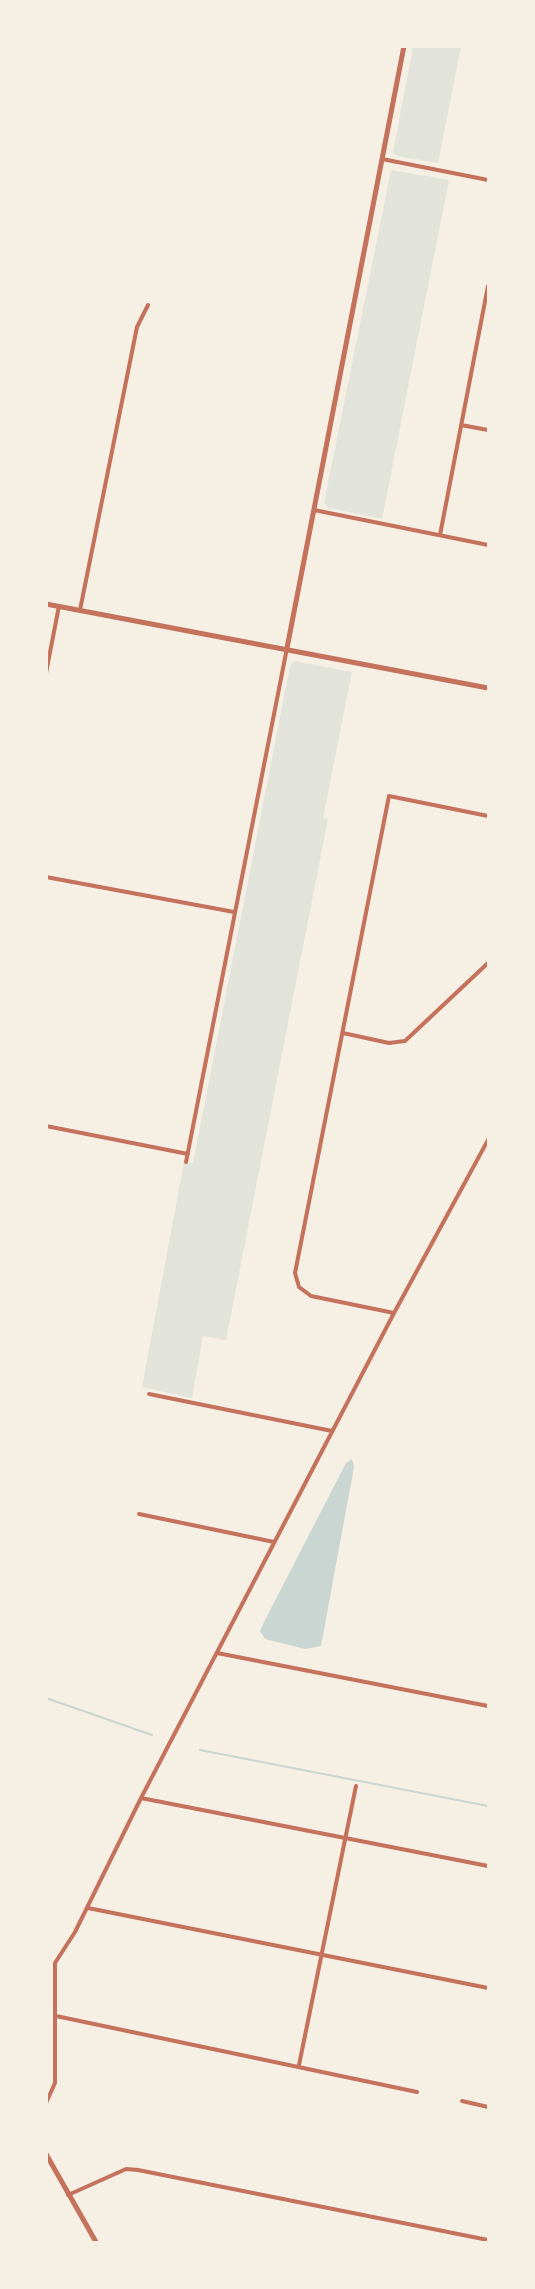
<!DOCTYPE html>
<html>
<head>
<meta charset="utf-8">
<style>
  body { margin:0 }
  #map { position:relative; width:535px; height:2289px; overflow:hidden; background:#f6efe4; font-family:"Crimson Pro",serif }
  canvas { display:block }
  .frame { position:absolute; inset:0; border:48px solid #f6efe4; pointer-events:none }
</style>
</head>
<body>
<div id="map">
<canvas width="535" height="2289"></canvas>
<div class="frame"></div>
</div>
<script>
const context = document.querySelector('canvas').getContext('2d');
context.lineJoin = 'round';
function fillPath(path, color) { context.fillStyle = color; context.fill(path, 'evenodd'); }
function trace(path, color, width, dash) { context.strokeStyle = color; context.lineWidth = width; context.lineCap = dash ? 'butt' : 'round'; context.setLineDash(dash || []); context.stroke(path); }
fillPath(new Path2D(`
  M413,47H461L438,163L397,156L393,152Z
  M391,170L449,180L382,519L329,508L324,503Z
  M294,661L352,672L323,818L328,819L226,1340L203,1336L192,1398L142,1387L184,1162L193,1163L290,666Z`), '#e2e4dc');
fillPath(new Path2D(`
  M352,1459L354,1467L321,1646L305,1649L265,1639L260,1631L265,1620L346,1463Z`), '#c9d6d2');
trace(new Path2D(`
  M46,1698L152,1735
  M200,1750L488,1806`), '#c9d6d2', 2);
trace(new Path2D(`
  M382,159L488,180
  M461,425L488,430
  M314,510L488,545
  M440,535L488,286
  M80,610L137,327L148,305
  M46,673L59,606
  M46,877L234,912
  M343,1033L389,1043L405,1041L488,963
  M46,1126L188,1154
  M186,1162L287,648
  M394,1313L311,1296L299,1287L295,1273L389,796L488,816
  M149,1394L332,1431
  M139,1514L274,1542
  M217,1653L488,1706
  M141,1798L488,1866
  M88,1908L488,1988
  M56,2016L417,2092
  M299,2065L356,1786
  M462,2101L488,2107
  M46,2103L55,2083V1963L75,1932L141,1798L394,1313L488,1140
  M68,2195L126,2169L138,2170L488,2240`), '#c5725c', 4);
trace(new Path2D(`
  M46,604L488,688
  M287,648L404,46
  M46,2154L96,2242`), '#c5725c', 5);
</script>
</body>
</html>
